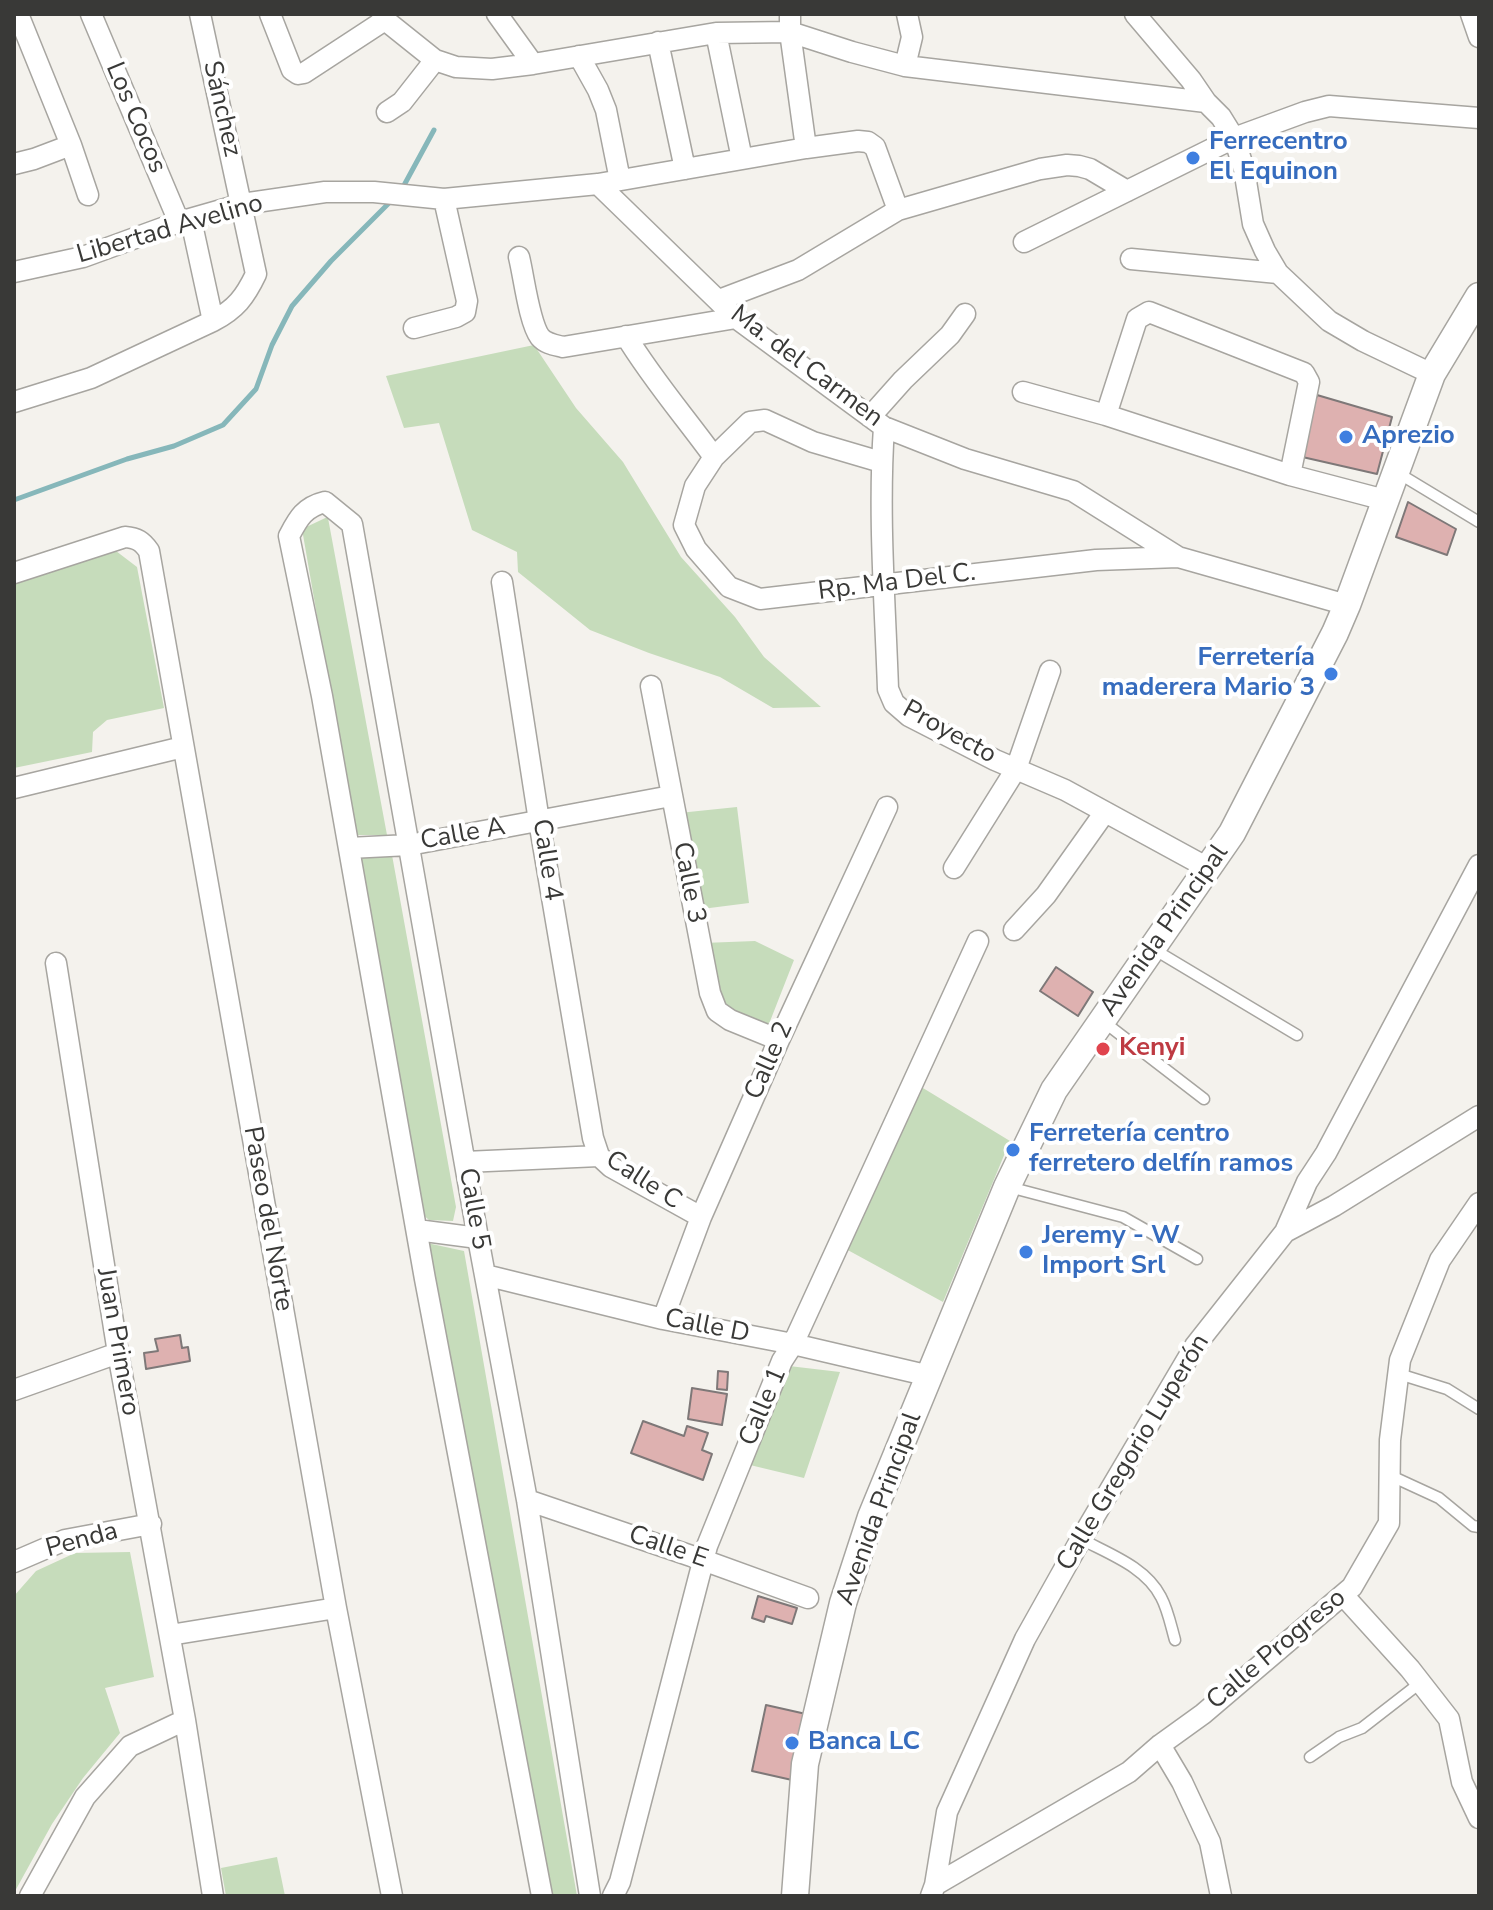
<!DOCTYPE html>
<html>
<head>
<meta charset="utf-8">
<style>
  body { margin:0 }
  #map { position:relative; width:1493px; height:1910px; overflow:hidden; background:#f4f2ed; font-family:"Nunito Sans",sans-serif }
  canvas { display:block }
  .frame { position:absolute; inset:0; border:16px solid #393937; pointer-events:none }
</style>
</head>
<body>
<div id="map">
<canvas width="1493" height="1910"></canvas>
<div class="frame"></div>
</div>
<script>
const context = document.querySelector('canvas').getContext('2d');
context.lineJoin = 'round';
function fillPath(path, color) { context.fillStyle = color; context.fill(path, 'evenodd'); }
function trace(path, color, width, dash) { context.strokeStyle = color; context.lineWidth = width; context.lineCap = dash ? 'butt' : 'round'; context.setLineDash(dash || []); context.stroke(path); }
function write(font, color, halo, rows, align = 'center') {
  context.font = font + ' "Nunito Sans",sans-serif'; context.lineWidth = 8; context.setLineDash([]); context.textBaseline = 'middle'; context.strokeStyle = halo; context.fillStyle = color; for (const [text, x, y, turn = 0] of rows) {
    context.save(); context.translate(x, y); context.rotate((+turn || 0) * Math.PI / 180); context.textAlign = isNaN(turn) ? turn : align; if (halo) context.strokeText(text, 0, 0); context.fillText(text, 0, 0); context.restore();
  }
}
fillPath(new Path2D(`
  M534,345L576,408L623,462L681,557L735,617L764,657L821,707L773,708L720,677L649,653L590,630L518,572L517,552L472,530L439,423L404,428L386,376Z
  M338,512L328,518L387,835H355L302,529Z
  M116,551L137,567L164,708L107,720L93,732L92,752L14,768V580Z
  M737,807L749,903L694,910L679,813Z
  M392,855L456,1207L453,1221L429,1220L421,1213L351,858Z
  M755,941L794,960L767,1029L717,1009L703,943Z
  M918,1085L1010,1141L943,1302L844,1248Z
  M427,1243L464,1251L577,1896H542Z
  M789,1366L840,1372L804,1478L750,1465Z
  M130,1552L154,1677L105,1688L120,1733L83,1778L52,1824L14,1893V1596L36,1571L75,1553Z
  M277,1857L285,1896H226L221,1868Z`), '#c6dcbb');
trace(new Path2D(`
  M402,189L434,130
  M14,500L127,459L174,446L223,425L256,389L272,345L292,306L331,261L393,199`), '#86b7ba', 5);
const building = new Path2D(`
  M1317,395L1392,417L1377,474L1298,456Z
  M1408,502L1456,529L1447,555L1396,537Z
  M1056,967L1093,992L1078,1016L1040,991Z
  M180,1335L182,1348L188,1347L190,1361L146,1369L144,1353L158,1351L155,1339Z
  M718,1371L728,1372L727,1390L717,1389Z
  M692,1388L727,1394L722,1425L688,1419Z
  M643,1421L684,1436L687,1426L708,1433L702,1450L712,1454L703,1480L631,1453Z
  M758,1596L797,1608L792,1624L766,1616L764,1622L752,1618Z
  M766,1705L806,1714L792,1780L752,1771Z`);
fillPath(building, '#deb1b0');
trace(building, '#7e7878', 2);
const service = new Path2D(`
  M1398,473L1479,522
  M1155,950L1297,1035
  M1104,1022L1204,1099
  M1009,1187L1123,1217L1197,1259
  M1399,1374L1447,1389L1479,1409
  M1389,1475L1439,1498L1473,1526L1479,1527
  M1081,1539C1109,1554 1146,1567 1161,1597C1168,1610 1171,1626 1175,1640
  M1310,1757L1339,1737L1362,1728L1420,1683`);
const minor = new Path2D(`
  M91,14L179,222
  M270,14L292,70L298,74L304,73L385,20
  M382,14L385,20L435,60L456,67L492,69L533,64L716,33L790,32L852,52L905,66L1206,102
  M497,14L533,64
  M790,14V32L806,148
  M1135,14L1191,80L1206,102L1221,117L1234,138L1244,169L1253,224L1265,251L1278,273L1329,321L1363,341L1432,374
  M1471,14L1479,37
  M716,33L742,159
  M658,42L685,169
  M579,56L598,90L606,110L620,180
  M905,66L912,37L907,14
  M387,112L402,102L435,60
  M71,145L88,195
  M14,164L34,159L71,145L18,14
  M598,184L736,318L884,427L965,459L1073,491L1178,557
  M191,220L213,321
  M1024,242L1234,138L1305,112L1329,106L1479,118
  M519,257C524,277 529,322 540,337C546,344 555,345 563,347L736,318
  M1131,259L1278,273
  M14,272L83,257L179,222L242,204L325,192H374L444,199L598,184L806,148L858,141L868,142L875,147L898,210
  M719,300L798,270L898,210L1040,169L1067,165L1079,166L1090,169L1127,191
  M414,328L456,317L465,312L467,301L444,199
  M626,336C652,379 685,417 714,457
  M1023,392L1106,415L1290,475L1385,500
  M14,402L91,378L213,321C236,309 245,297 256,274L200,14
  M1106,415L1137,319L1149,312L1304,373L1309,382L1290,475
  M870,417L903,380L950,335L965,314
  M884,427C878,514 885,602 888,689L894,703L909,716L995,760L1065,790L1208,868
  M881,462L813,442L765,420L750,422L714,457L695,486L684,525L696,549L729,587L760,599L1096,560L1178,557L1347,605
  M14,573L125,537C137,538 142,541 149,551L336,1608L392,1896
  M502,582L539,821L593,1138L599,1156L611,1167L701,1217
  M651,686L710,993L717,1011L730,1020L779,1040
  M14,788L183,747
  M349,848L409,845L671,796
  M954,868L1016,769L1050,671
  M1014,930L1046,895L1105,812
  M56,963L118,1353L185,1720L213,1896
  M465,1162L599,1156
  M417,1230L478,1238
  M1285,1232L1334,1206L1479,1116
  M485,1275L663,1319L793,1344L930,1376
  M663,1319L701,1217L779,1040L887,807
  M14,1390L118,1353
  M527,1500L703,1560L808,1598
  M14,1562L65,1540L151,1524
  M1343,1595L1410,1669L1449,1719L1462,1782L1479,1818
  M170,1635L336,1608
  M1160,1745L1182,1782L1210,1842L1221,1896
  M935,1885L1129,1772L1160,1745L1203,1714L1352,1587L1389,1523L1390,1440L1400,1360L1440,1260L1479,1203
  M30,1896L85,1797L130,1746L185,1720
  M542,1896L425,1279L322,696L289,536C298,519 304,507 325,502L352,524L478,1238L527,1500L590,1896
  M613,1896L620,1882L707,1546L782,1361L793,1344L978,941
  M931,1896L935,1885L947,1812L1025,1639L1081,1539L1195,1346L1285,1232L1307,1182L1326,1153L1479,865`);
const tertiary = new Path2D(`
  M795,1896L805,1764L843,1603L871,1517L1007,1187L1054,1090L1232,833L1335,633L1347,605L1432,374L1479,296`);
trace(service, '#a7a5a0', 13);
trace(minor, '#a7a5a0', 23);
trace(tertiary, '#a7a5a0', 29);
trace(service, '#fff', 10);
trace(minor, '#fff', 20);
trace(tertiary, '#fff', 26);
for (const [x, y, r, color] of [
  [1193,158,8,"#3f7fe0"],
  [1346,437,8,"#3f7fe0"],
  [1331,674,8,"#3f7fe0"],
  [1103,1049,8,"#e0444e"],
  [1013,1150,8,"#3f7fe0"],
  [1026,1252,8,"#3f7fe0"],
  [792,1743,8,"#3f7fe0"]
]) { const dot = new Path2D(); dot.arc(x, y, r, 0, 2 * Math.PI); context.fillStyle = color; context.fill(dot); trace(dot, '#fff', 3); }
write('26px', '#393937', '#fff', [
  ["Sánchez",221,109,77],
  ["Los Cocos",135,118,67],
  ["Libertad Avelino",170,230,-16],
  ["Ma. del Carmen",806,367,37],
  ["Rp. Ma Del C.",897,583,-7],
  ["Proyecto",949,733,29],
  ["Calle A",463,835,-10],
  ["Calle 4",546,860,81],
  ["Calle 3",688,883,79],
  ["Avenida Principal",1165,931,-55],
  ["Calle 2",770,1061,-66],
  ["Calle C",643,1181,33],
  ["Calle 5",473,1209,80],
  ["Paseo del Norte",267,1219,80],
  ["Calle D",707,1327,11],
  ["Juan Primero",117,1342,80],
  ["Calle 1",764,1407,-67],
  ["Calle Gregorio Luperón",1134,1453,-59],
  ["Avenida Principal",880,1509,-70],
  ["Penda",82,1541,-15],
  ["Calle E",668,1548,19],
  ["Calle Progreso",1277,1650,-40]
]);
write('bold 26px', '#366cbe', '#fff', [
  ["Ferrecentro",1209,143],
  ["El Equinon",1209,173],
  ["Aprezio",1362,437],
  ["Ferretería",1315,659,"right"],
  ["maderera Mario 3",1315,689,"right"],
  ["Ferretería centro",1029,1135],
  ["ferretero delfín ramos",1029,1165],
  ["Jeremy - W",1042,1237],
  ["Import Srl",1042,1267],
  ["Banca LC",808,1743]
], 'left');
write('bold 26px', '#be3a42', '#fff', [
  ["Kenyi",1119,1049]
], 'left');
</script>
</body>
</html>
